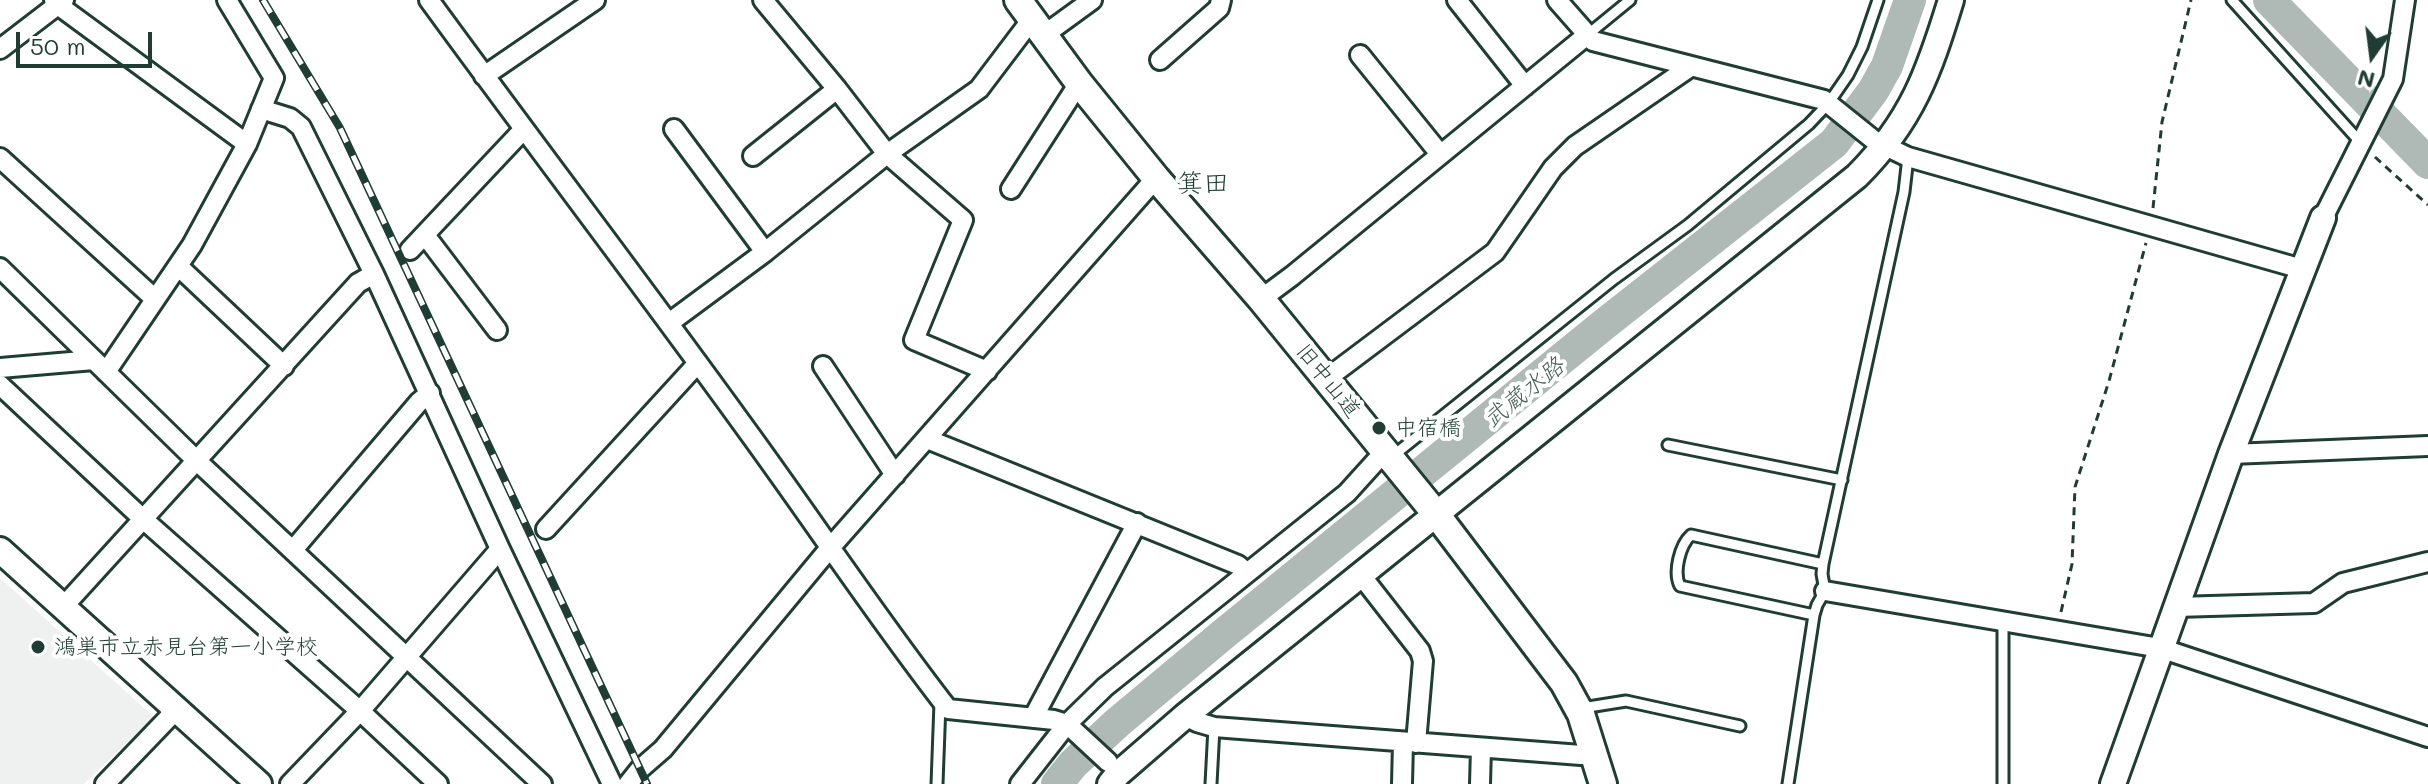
<!DOCTYPE html>
<html>
<head>
<meta charset="utf-8">
<style>
  body { margin:0 }
  #map { position:relative; width:2428px; height:784px; overflow:hidden; background:#fff; font-family:Mali,sans-serif }
  canvas { display:block }
  .north { position:absolute; left:2332px; top:16px; width:80px; height:80px; -webkit-text-stroke:6px #fff; paint-order:stroke; rotate:194deg; font-size:22px; font-weight:700; line-height:32px; text-align:center; color:#1f3d34 }
  .north::after { content:''; display:block; margin:auto; width:28px; height:36px; background:#1f3d34; clip-path:polygon(50% 0,100% 100%,50% 72%,0 100%) }
  .scale { position:absolute; left:16px; top:32px; width:136px; height:36px; box-sizing:border-box; border:4px solid #1f3d34; border-top:0; padding-left:10px; font-size:24px; line-height:28px; white-space:nowrap; color:#1f3d34; -webkit-text-stroke:6px #fff; paint-order:stroke }
</style>
</head>
<body>
<div id="map">
<canvas width="2428" height="784"></canvas>
<div class="north">N</div>
<div class="scale">50 m</div>
</div>
<script>
const context = document.querySelector('canvas').getContext('2d');
context.lineJoin = 'round';
function fillPath(path, color) { context.fillStyle = color; context.fill(path, 'evenodd'); }
function trace(path, color, width, dash) { context.strokeStyle = color; context.lineWidth = width; context.lineCap = dash ? 'butt' : 'round'; context.setLineDash(dash || []); context.stroke(path); }
function write(font, color, halo, rows, align = 'center') {
  context.font = font + ' Mali,"Klee One",sans-serif'; context.lineWidth = 8; context.setLineDash([]); context.textBaseline = 'middle'; context.strokeStyle = halo; context.fillStyle = color; for (const [text, x, y, turn = 0] of rows) {
    context.save(); context.translate(x, y); context.rotate((+turn || 0) * Math.PI / 180); context.textAlign = isNaN(turn) ? turn : align; if (halo) context.strokeText(text, 0, 0); context.fillText(text, 0, 0); context.restore();
  }
}
fillPath(new Path2D(`
  M0,578L154,717L84,784H0Z`), '#eef1f0');
trace(new Path2D(`
  M2269,0L2428,163
  M1057,784L1073,764L1117,723L1226,632L1602,326L1834,143L1873,91L1887,66L1910,0`), '#afbab7', 32);
const service = new Path2D(`
  M2232,0L2361,143
  M1586,36L1630,0
  M1668,445L1842,480
  M1394,455L1614,279L1688,225L1809,124L1828,104L1848,75L1862,47L1878,0
  M1814,615L1680,586C1673,572 1680,545 1691,535L1823,564
  M1582,708L1626,701L1740,726
  M937,784L940,703
  M1211,784L1214,727
  M1788,784L1814,615L1817,605L1825,591L1822,574L1823,564L1904,192L1908,157
  M2003,784V622`);
const minor = new Path2D(`
  M54,0L58,5L247,144
  M429,0C534,144 642,285 746,429C814,522 877,618 948,709L1054,720L1067,724L1108,762
  M763,0L837,89L887,154L963,220L914,340L987,371
  M1457,0L1525,86
  M1557,0L1593,41L1824,100L1875,141L1908,157L2302,269
  M1044,35L1092,0
  M0,49L64,0
  M1360,55L1440,154
  M1160,60L1219,8L1221,0
  M484,76L595,0
  M261,109L290,118L301,127L374,274L500,549L612,784
  M674,129L765,252
  M753,156L837,89
  M0,158L155,299
  M1011,189L1079,83
  M2323,218L2393,79L2405,0
  M425,235L497,330
  M410,250L524,129
  M178,266L284,366
  M0,268L197,461L542,784
  M1261,299L1292,276L1586,36
  M669,323L765,252L887,154L979,89L1032,19
  M823,366L895,475
  M0,368L94,360
  M106,372L192,245L247,144L274,78L227,0
  M1326,379L1495,252L1553,168L1575,146L1690,67
  M0,385L143,519L360,711L438,784
  M927,439L1238,565L1246,572
  M2231,454L2428,446
  M546,529L698,363
  M293,550L419,402L430,393
  M1360,574L1420,651L1423,661L1416,743
  M1825,591L2160,648L2428,737
  M63,607L358,283L374,274
  M2176,607L2314,603L2343,583L2428,562
  M1185,716L1197,722L1214,727L1581,755L1593,753
  M1033,718L1137,523
  M105,784L177,709
  M290,784L360,711L500,549
  M628,784L640,769L663,749L829,549L1156,178
  M1020,784L1067,724L1105,687L1347,493L1385,451
  M1402,784L1403,742
  M1480,784L1481,748`);
const tertiary = new Path2D(`
  M0,550L259,784
  M1110,784L1118,774L1185,716L1857,176C1912,121 1929,72 1951,0
  M2113,784L2231,454L2323,218`);
const secondary = new Path2D(`
  M1018,0L1079,83L1156,178L1261,299L1436,514L1564,683L1581,714L1603,784`);
trace(service, '#1f3d34', 15);
trace(minor, '#1f3d34', 24);
trace(tertiary, '#1f3d34', 30);
trace(secondary, '#1f3d34', 32);
trace(new Path2D(`
  M2375,157L2428,205
  M2153,208L2162,122L2191,0
  M2061,612L2072,564L2075,487L2109,381L2146,243`), '#1f3d34', 3, [8, 6]);
trace(service, '#fff', 9);
trace(minor, '#fff', 18);
trace(tertiary, '#fff', 24);
trace(secondary, '#fff', 26);
const rail = new Path2D(`
  M263,0L340,128L647,784`);
trace(rail, '#1f3d34', 8);
trace(rail, '#fff', 5, [15]);
for (const [x, y, r, color] of [
  [1379,428,8,"#1f3d34"],
  [38,647,8,"#1f3d34"]
]) { const dot = new Path2D(); dot.arc(x, y, r, 0, 2 * Math.PI); context.fillStyle = color; context.fill(dot); trace(dot, '#fff', 3); }
write('22px', '#1f3d34', '#fff', [
  ["旧中山道",1328,381,51]
]);
write('22px', '#1f3d34', '#fff', [
  ["中宿橋",1395,428],
  ["鴻巣市立赤見台第一小学校",54,647]
], 'left');
write('italic 24px', '#4a625b', '#fff', [
  ["武蔵水路",1524,393,-39]
]);
write('26px', '#1f3d34', '#fff', [
  ["箕田",1203,184]
]);
</script>
</body>
</html>
